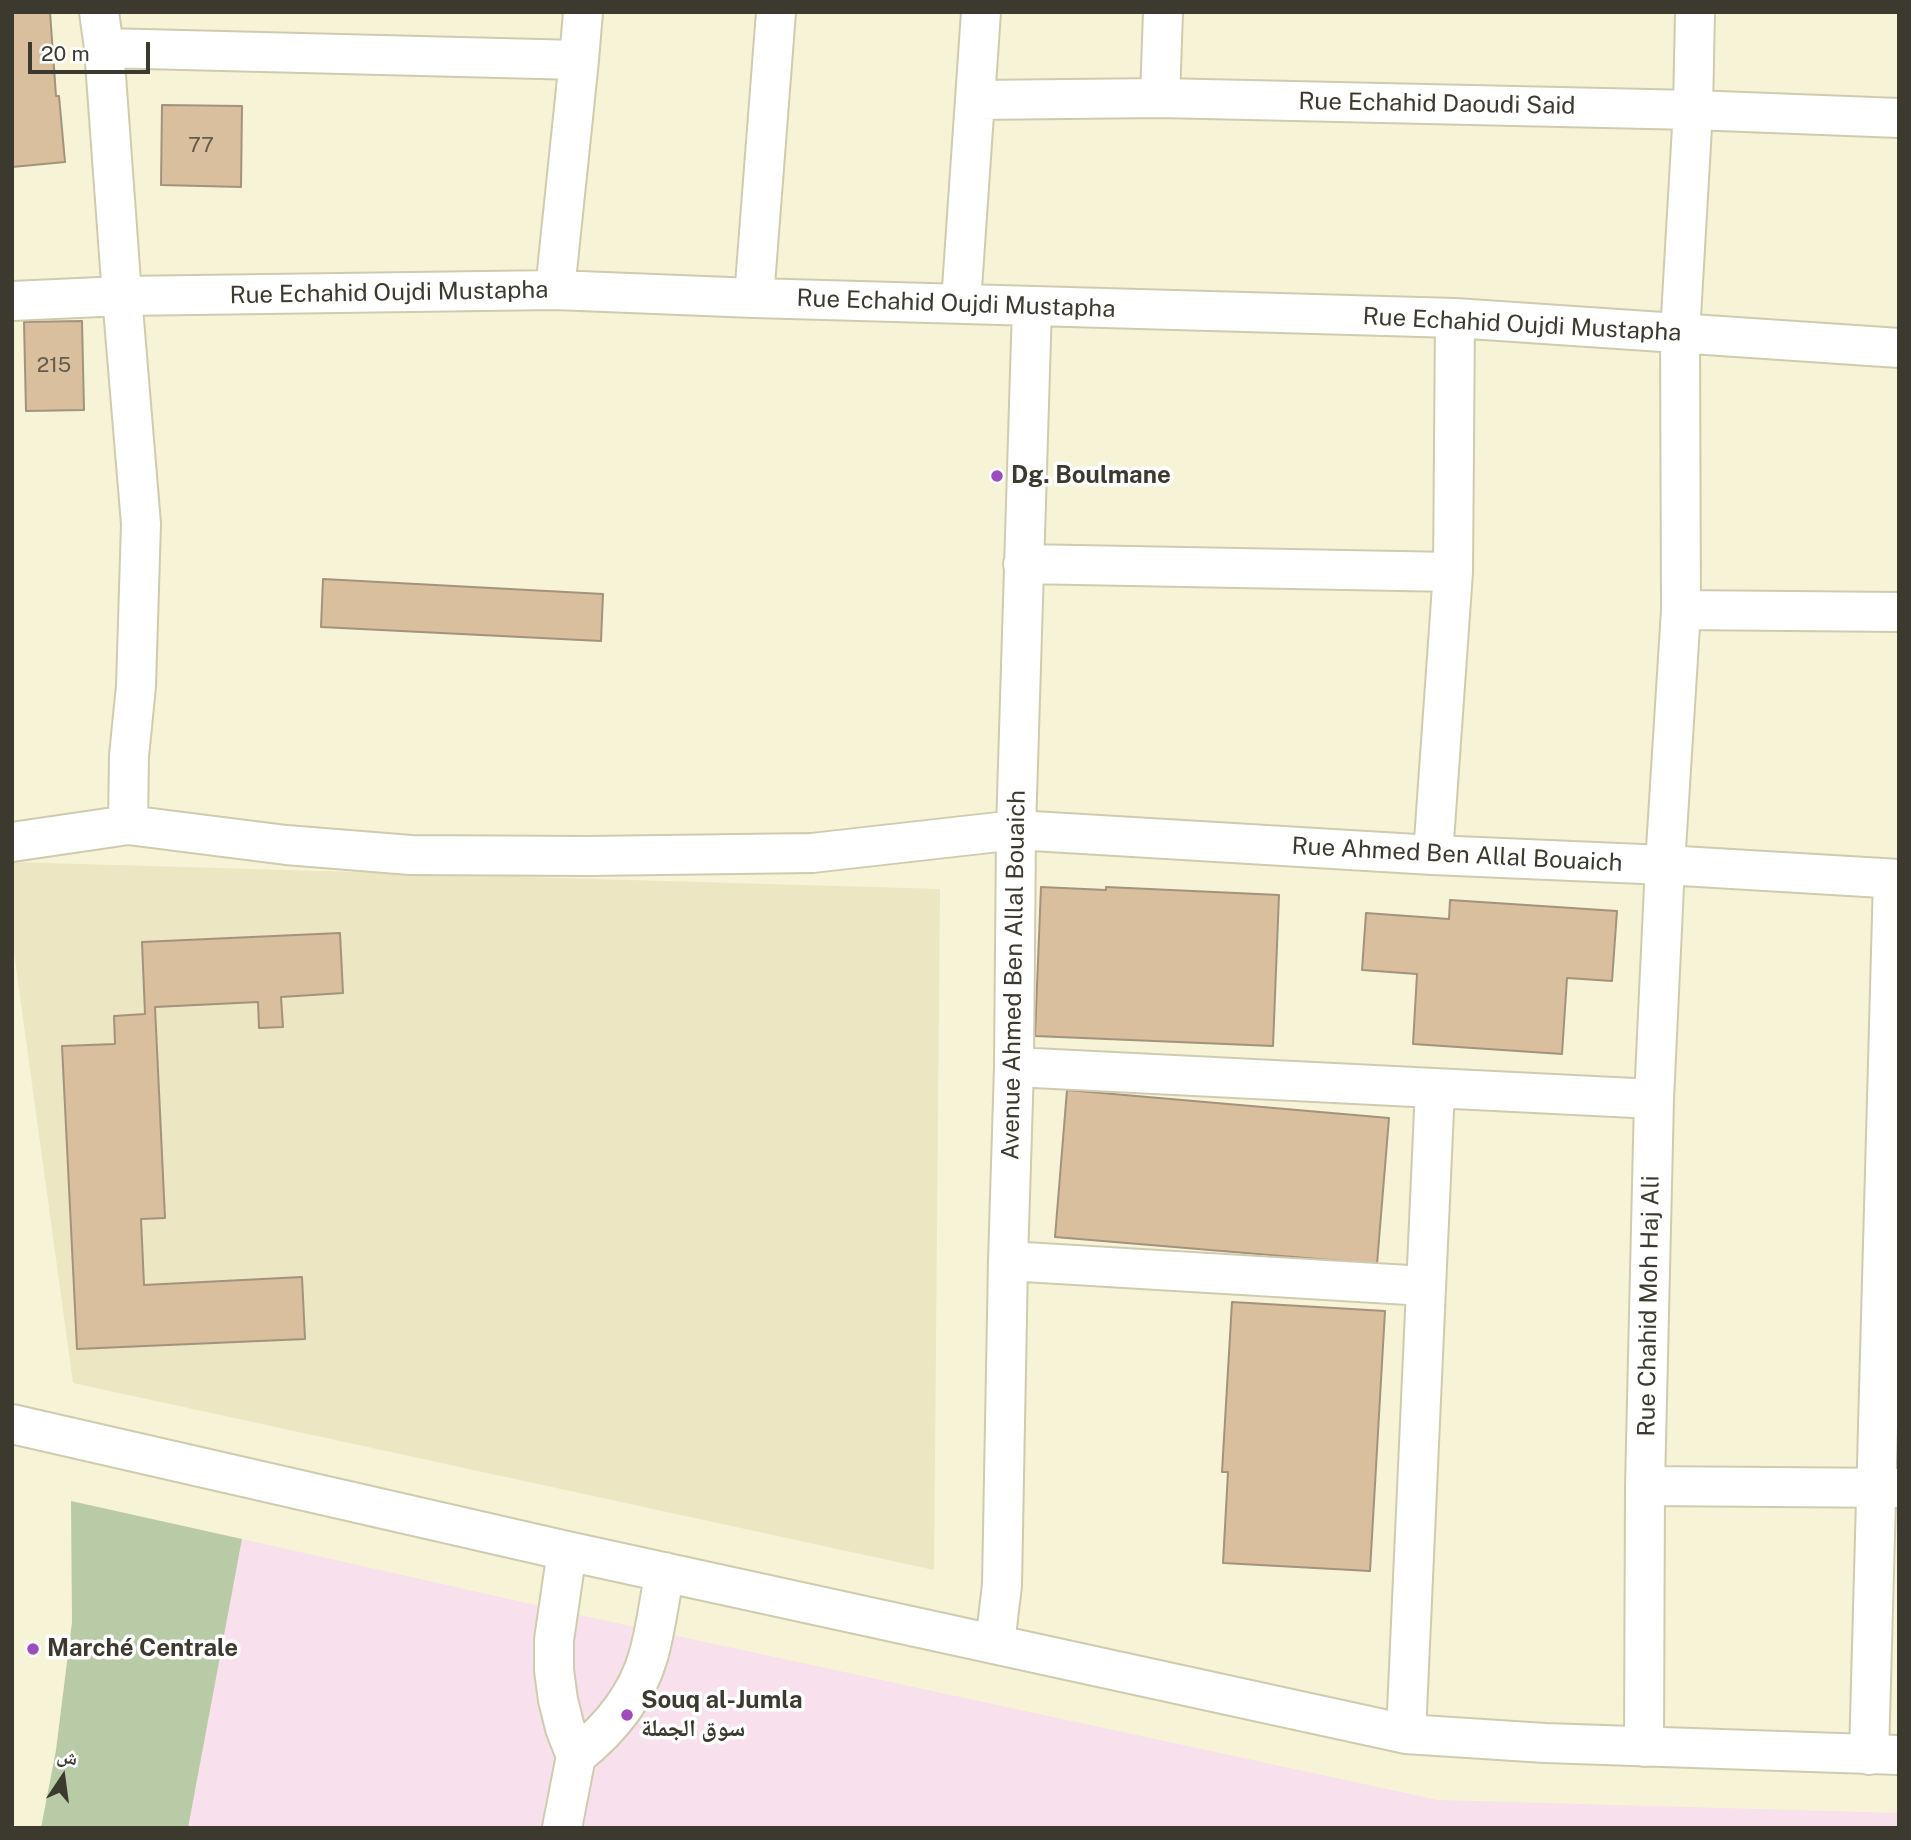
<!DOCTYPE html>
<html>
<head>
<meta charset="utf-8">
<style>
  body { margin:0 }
  #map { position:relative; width:1911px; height:1840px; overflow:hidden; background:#f7f3d6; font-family:"Public Sans","Noto Naskh Arabic",sans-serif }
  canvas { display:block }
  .frame { position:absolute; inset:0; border:14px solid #3c3a2f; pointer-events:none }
  .north { position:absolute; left:28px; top:1742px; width:70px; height:70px; -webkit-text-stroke:5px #fff; paint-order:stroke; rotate:13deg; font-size:19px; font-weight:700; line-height:28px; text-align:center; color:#3c3a2f }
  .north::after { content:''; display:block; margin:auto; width:24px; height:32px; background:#3c3a2f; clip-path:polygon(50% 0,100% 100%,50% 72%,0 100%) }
  .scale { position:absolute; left:28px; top:42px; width:122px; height:32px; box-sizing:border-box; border:4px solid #3c3a2f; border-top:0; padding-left:9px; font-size:21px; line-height:24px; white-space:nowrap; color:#3c3a2f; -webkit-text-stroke:5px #fff; paint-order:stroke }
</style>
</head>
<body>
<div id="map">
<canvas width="1911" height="1840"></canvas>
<div class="frame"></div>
<div class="north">ش</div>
<div class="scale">20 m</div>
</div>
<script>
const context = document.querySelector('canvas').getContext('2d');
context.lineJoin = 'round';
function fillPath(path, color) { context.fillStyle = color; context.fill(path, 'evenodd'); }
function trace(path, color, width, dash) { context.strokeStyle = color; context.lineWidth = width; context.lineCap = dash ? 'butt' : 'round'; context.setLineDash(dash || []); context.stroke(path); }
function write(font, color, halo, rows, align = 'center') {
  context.font = font + ' "Public Sans","Noto Naskh Arabic",sans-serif'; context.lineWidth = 7; context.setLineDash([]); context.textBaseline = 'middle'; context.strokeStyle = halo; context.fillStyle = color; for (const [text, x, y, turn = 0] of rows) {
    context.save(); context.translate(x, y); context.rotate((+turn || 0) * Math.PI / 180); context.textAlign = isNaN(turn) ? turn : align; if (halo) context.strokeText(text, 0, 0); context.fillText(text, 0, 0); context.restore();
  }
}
fillPath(new Path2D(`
  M242,1539L589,1617L1438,1800L1899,1813V1828H188Z`), '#f8e0ec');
fillPath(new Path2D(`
  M12,862L940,889L934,1570L73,1383L12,938Z`), '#ece6c2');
fillPath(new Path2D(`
  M71,1501L242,1539L188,1828H41L56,1750L72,1622Z`), '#b8caa6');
const building = new Path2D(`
  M12,12H50L56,96H59L65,162L12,167Z
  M162,105L242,106L241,187L161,185Z
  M82,321L84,410L26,411L24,322Z
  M323,579L603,594L601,641L321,627Z
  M1041,887L1106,890V887L1279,895L1273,1046L1035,1036Z
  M1450,900L1617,911L1612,981L1567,978L1562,1054L1413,1044L1417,974L1362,970L1366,913L1449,919Z
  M340,933L343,993L281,997L283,1027L259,1028L258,1002L155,1007L165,1218L141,1219L144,1285L302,1277L305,1339L77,1349L62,1046L115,1044L114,1016L145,1014L142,942Z
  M1067,1090L1389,1118L1377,1264L1055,1237Z
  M1232,1302L1385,1311L1370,1571L1223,1563L1228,1472H1222Z`);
fillPath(building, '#d9bf9e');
trace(building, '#a3927c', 2);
const minor = new Path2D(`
  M99,12L104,48L122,296L141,524L136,686L129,756L128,825L286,845L411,855L587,856L812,853L1016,830L1433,855L1665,865L1899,879
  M104,48L579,60
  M1160,98L1163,12
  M975,100L1160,98L1693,110L1899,118
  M555,290L579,60L583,12
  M754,298L776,12
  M12,301L122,296L555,290L754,298L1455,318L1899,348
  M961,303L981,12
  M1023,564L1453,572
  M1681,610L1899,612
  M12,842L128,825
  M1433,855L1453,572L1455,318
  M1014,1067L1654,1099
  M1008,1261L1425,1286
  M12,1424L567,1551L1406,1734L1545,1743L1899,1755
  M1645,1486L1899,1488
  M995,1644L1002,1585L1008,1261L1014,1067L1016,830L1032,306
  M1406,1734L1435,1088
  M1644,1747L1645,1486L1654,1099L1665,865L1681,610L1680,334L1693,110L1695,12
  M1869,1755L1893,879
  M576,1756C609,1730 636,1698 648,1657C656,1630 659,1600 665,1572
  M562,1828L576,1756L565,1728L558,1700L554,1670V1640L567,1551`);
trace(minor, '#cfcbaf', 42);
trace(minor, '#fff', 38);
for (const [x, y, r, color] of [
  [997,476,7,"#9c4cbc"],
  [33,1649,7,"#9c4cbc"],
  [627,1715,7,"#9c4cbc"]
]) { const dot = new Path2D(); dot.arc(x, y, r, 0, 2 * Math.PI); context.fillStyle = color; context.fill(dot); trace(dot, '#fff', 2.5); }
write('21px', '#635b4b', null, [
  ["77",201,146],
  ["215",54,366]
]);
write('24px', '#3c3a2f', '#fff', [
  ["Rue Echahid Daoudi Said",1437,104,1],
  ["Rue Echahid Oujdi Mustapha",389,293,-1],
  ["Rue Echahid Oujdi Mustapha",956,304,2],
  ["Rue Echahid Oujdi Mustapha",1522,325,3],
  ["Rue Ahmed Ben Allal Bouaich",1457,855,3],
  ["Avenue Ahmed Ben Allal Bouaich",1014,975,-89],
  ["Rue Chahid Moh Haj Ali",1649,1306,-89]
]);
write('bold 24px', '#3c3a2f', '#fff', [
  ["Dg. Boulmane",1011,476],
  ["Marché Centrale",47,1649],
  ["Souq al-Jumla",641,1701],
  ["سوق الجملة",641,1729]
], 'left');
</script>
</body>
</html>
